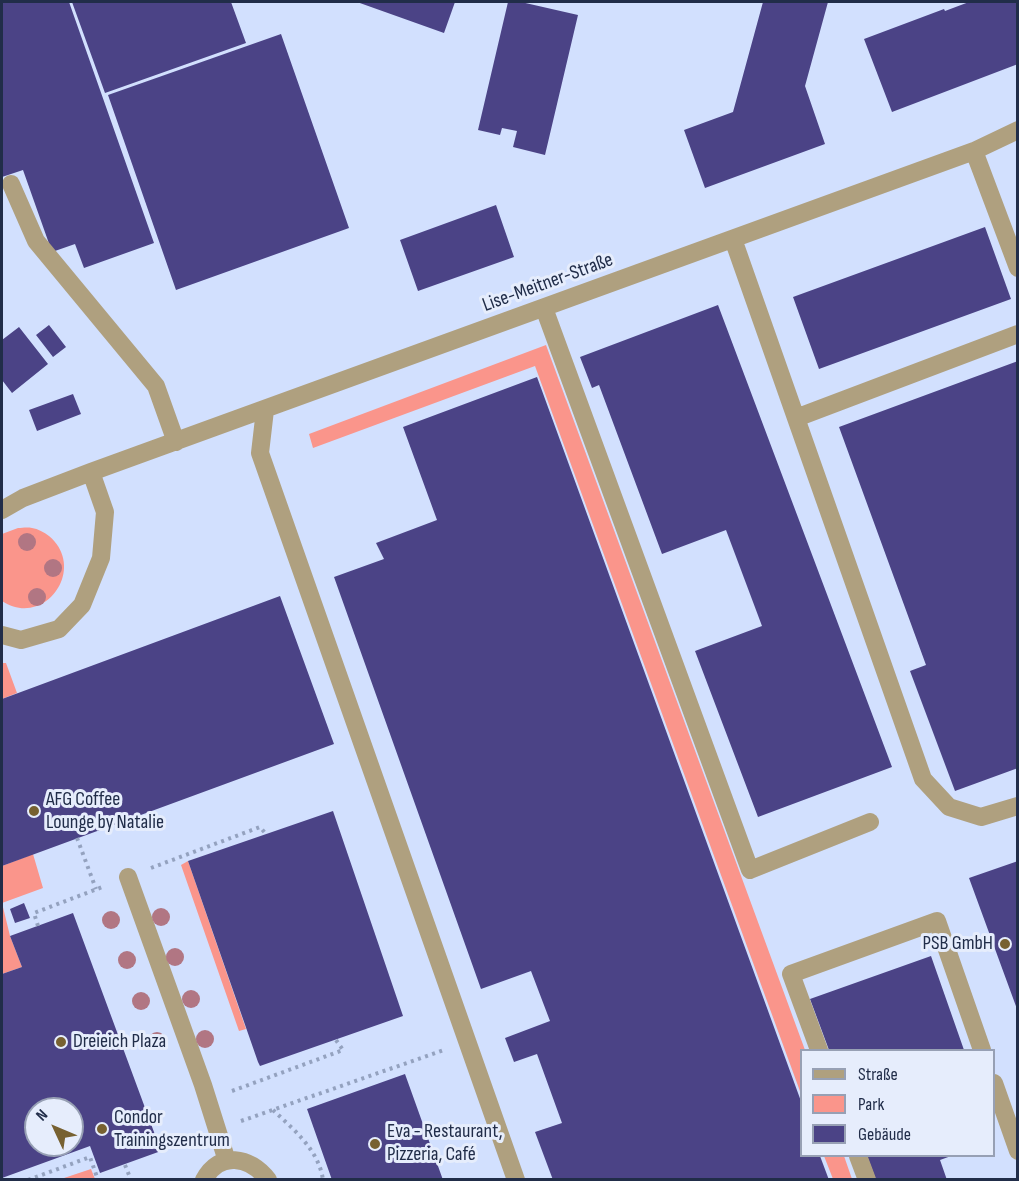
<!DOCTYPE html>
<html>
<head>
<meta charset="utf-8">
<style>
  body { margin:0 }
  #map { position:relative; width:1019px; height:1181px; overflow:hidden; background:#d2e0fe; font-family:"Sofia Sans Condensed",sans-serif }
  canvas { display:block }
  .frame { position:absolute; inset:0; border:3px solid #212d49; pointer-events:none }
  .legend { position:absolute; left:800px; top:1049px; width:195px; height:108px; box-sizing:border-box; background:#e6edfc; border:2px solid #97a0b4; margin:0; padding:8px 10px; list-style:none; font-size:18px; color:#212d49 }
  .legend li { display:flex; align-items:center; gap:12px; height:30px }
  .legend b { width:30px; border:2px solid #97a0b4 }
  .north { position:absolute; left:24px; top:1097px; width:60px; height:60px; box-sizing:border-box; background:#e6edfc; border:2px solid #97a0b4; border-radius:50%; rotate:314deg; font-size:16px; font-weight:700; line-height:24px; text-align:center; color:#212d49 }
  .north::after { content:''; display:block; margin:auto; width:21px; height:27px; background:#776131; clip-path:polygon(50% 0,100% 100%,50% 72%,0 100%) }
</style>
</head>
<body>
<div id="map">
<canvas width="1019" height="1181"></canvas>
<div class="frame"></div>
<ul class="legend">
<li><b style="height:8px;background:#afa07f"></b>Straße</li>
<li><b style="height:16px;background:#fa958b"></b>Park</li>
<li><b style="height:16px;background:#4b4386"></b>Gebäude</li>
</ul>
<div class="north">N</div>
</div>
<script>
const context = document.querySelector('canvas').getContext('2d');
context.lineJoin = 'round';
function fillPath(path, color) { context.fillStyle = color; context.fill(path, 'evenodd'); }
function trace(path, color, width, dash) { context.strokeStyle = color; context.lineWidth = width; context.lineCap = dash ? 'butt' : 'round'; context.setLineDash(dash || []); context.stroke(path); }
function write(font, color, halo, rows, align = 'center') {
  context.font = font + ' "Sofia Sans Condensed",sans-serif'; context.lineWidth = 6; context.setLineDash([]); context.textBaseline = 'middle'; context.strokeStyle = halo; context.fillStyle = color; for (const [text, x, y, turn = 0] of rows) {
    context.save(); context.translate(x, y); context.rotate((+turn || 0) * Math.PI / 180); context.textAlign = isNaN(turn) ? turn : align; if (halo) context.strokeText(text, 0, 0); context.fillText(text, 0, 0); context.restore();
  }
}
fillPath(new Path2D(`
  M546,345L805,1050H802L801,1094L535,366L313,448L309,434Z
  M18,528C22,528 27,527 32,528C38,529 44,532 49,536C88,569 44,629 2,601V534Z
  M2,663H6L17,693L2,699Z
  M33,854L43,888L2,903L10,936L22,967L2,974V866Z
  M188,861L246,1029L239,1031L181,865Z
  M824,1156H844L852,1179H833Z
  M91,1169L95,1179H61Z`), '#fa958b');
fillPath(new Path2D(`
  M2,2H69L154,243L84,268L75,244L52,252L23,170L2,177Z
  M72,2H231L246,43L105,93Z
  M357,2H455L444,33Z
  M508,2H521L578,15L545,155L513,147L517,131L502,128L500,135L478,130Z
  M763,2H828L805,86L825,144L705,188L684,130L733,112Z
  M969,2H1018V64L892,112L864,39L944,9L945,11Z
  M281,34L349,228L176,290L108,95Z
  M496,205L514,257L418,291L400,240Z
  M985,227L1011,299L819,369L793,297Z
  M718,305L892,767L758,817L695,651L762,626L726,530L662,554L599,385L592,388L580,357Z
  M49,325L66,347L53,357L36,335Z
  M19,327L48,364L12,393L2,380V340Z
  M1018,361V768L955,791L910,671L926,665L839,427Z
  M537,377L802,1104V1156H820L829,1180H553L535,1132L562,1123L537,1054L514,1062L505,1038L550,1021L531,971L481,989L334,577L384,559L376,543L437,520L403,427Z
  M73,394L81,414L37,431L29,410Z
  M280,596L334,744L2,866V699Z
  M333,811L403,1016L260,1066L258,1062L188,861Z
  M1018,861V1009H1017L969,878Z
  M24,903L30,918L15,923L10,909Z
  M73,913L161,1151L100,1173L90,1146L2,1178V974L22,967L10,936ZM36,1109H72V1145H36Z
  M931,956L964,1050H829L810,999Z
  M405,1074L443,1180H332L307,1109Z
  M867,1156H951L940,1160L947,1180H876Z`), '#4b4386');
trace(new Path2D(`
  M77,838L96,889
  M151,868L260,827L266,834
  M38,926L34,913L105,886
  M232,1091L343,1050L336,1040
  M273,1110C293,1129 319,1150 323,1180
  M241,1121L444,1050
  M125,1165L131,1180
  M28,1180L90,1157L98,1180`), '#94a2bf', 4, [3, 4.5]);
trace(new Path2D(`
  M974,151L1018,268
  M11,184L36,241L156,386L176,442
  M733,239L923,779L949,807L981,817L1018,806
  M544,308L750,870L870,822
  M265,410L260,453L516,1180
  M796,418L1018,334
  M2,510L23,498L91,472L974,151L1018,130
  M2,635L21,640L59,629L82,605L101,558L105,512L91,472
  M128,877L203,1085L227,1161
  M819,1050L791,974L937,921L982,1050
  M994,1083L1018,1151
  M858,1156L867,1180
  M204,1180C219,1151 250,1156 268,1180`), '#afa07f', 18);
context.fillStyle = '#b17683';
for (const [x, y] of [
  [27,542],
  [53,568],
  [37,597],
  [161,917],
  [111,920],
  [175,957],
  [127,960],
  [191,999],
  [141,1001],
  [205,1039],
  [157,1041]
]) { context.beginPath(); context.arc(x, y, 9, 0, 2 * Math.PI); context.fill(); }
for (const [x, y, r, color] of [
  [34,811,6,"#776131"],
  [1005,944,6,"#776131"],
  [61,1042,6,"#776131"],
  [102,1129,6,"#776131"],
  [375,1144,6,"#776131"]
]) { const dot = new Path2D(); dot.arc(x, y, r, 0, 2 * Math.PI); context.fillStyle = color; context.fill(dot); trace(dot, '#e6edfc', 2); }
write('20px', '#212d49', '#e6edfc', [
  ["Lise-Meitner-Straße",548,283,-20]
]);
write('20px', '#212d49', '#e6edfc', [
  ["AFG Coffee",46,800],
  ["Lounge by Natalie",46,823],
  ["PSB GmbH",993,944,"right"],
  ["Dreieich Plaza",73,1042],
  ["Condor",114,1118],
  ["Trainingszentrum",114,1141],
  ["Eva - Restaurant,",387,1132],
  ["Pizzeria, Café",387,1155]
], 'left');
</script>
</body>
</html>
